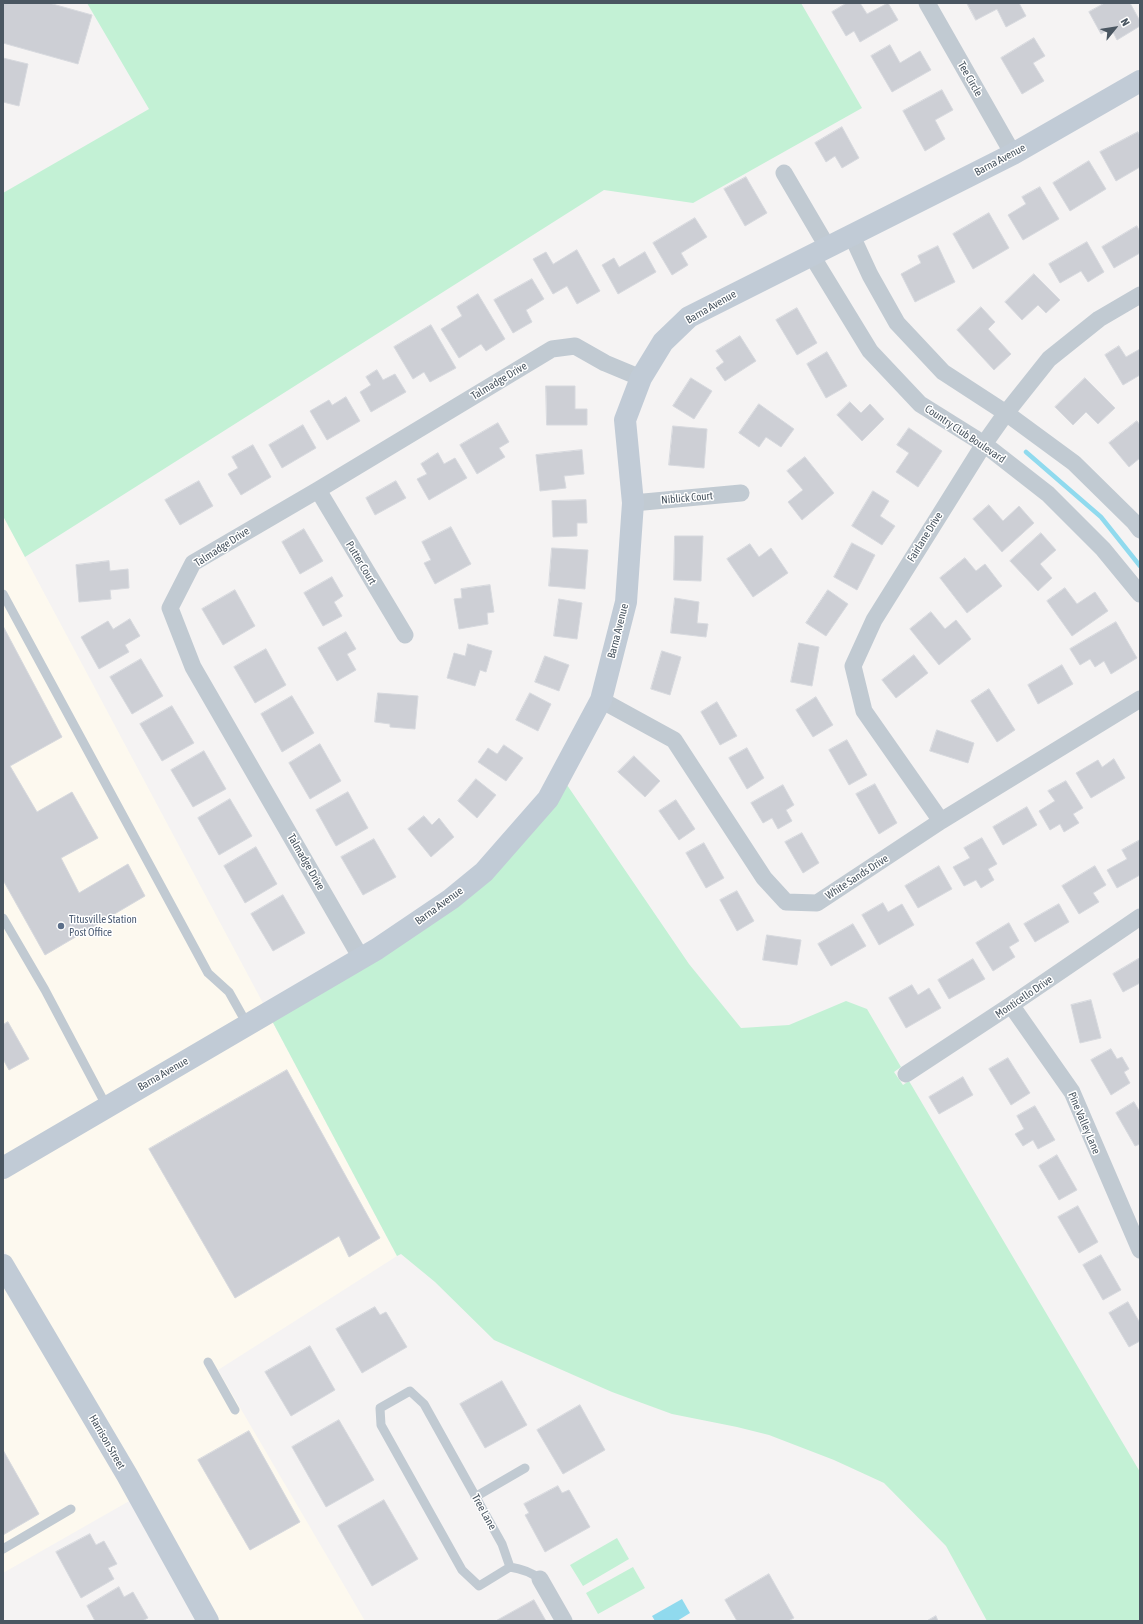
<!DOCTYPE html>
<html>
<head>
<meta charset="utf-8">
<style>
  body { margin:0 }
  #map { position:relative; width:1143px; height:1624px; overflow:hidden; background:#f5f3f3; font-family:"Asap Condensed",sans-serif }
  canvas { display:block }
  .frame { position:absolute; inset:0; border:4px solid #4a5661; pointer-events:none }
  .north { position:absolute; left:1095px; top:8px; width:40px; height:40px; -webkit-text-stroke:3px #fff; paint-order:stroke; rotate:60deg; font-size:11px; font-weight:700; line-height:16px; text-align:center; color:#4a5661 }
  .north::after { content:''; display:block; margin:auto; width:14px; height:18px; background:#4a5661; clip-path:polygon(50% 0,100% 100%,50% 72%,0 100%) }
</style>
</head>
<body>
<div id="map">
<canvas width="1143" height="1624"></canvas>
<div class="frame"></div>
<div class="north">N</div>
</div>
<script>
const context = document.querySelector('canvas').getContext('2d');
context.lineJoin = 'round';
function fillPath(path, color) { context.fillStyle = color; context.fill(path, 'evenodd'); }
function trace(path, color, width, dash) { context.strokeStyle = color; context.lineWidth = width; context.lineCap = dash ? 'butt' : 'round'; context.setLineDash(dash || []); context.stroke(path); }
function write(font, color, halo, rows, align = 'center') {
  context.font = font + ' "Asap Condensed",sans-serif'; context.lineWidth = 3; context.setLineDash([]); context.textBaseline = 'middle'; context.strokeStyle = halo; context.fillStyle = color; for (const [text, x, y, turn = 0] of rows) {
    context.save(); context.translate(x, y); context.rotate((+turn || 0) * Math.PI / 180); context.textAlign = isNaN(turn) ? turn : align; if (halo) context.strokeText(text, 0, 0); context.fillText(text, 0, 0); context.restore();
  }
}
fillPath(new Path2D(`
  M3,516L264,1005L3,1159Z
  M271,1019L397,1256L218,1370L365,1621H218L134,1471L3,1248V1177Z
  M3,1283L131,1500L3,1573Z`), '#fdf9ef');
fillPath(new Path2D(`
  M87,3H801L862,108L693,203L604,190L25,557L3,516V193L149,109Z
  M567,785L689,964L741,1028L789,1025L846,1001L867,1009L901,1067L894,1072L903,1085L909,1081L1140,1472V1621H987L946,1546L884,1483L834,1460L769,1435L737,1427L672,1414L612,1392L494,1340L435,1282L401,1254L397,1256L271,1019L365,964Z
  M617,1538L629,1559L583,1586L570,1565Z
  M633,1567L645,1588L598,1614L586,1593Z`), '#c3f1d5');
fillPath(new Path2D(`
  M682,1599L690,1613L677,1621H655L652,1616Z`), '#90daee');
trace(new Path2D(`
  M1026,452L1101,517L1140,566`), '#90daee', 4.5);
const building = new Path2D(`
  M3,3H49L92,15L78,64L3,43Z
  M847,3H860L867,14L888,3L898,20L860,42L854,31L846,36L832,12Z
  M967,3H1019L1026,16L1006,27L997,9L976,20Z
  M1105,3H1130L1140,21V26L1117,40L1111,28L1101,34L1089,12Z
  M1034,38L1045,56L1033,63L1044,81L1022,94L1001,58Z
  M890,45L900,63L920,51L931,70L892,92L871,56Z
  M3,58L28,64L19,106L3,102Z
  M942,90L953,110L935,120L945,139L925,151L903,111Z
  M842,127L859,158L842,168L835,156L826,162L815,143Z
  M1138,132L1140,136V167L1116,181L1100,152Z
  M1089,161L1106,189L1070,211L1053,183Z
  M746,177L767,213L745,226L724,189Z
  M1040,187L1059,219L1023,240L1008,215L1026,204L1022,197Z
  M989,213L1009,248L973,269L953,234Z
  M695,218L707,237L681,253L688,265L672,275L653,243Z
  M1137,226L1140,232V253L1114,268L1102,247Z
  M1087,242L1104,272L1088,282L1081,271L1060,283L1049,264Z
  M938,246L955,282L915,302L901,274L921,263L918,256Z
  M577,250L600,291L577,304L567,286L553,294L533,259L546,252L553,264Z
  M645,252L656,272L618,294L602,265L614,258L619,267Z
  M1034,274L1060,300L1046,313L1038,305L1022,320L1005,302Z
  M532,279L544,299L526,310L532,322L513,333L494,300Z
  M478,294L505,339L486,351L481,344L459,358L441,329L462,316L457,307Z
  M981,307L995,322L988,329L1011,354L994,370L957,330Z
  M797,308L817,343L797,355L776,320Z
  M431,325L456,368L430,382L424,372L413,379L394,347Z
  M740,336L756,361L725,381L716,368L724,362L716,351Z
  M1119,346L1126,357L1140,349V375L1123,385L1105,355Z
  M827,352L847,386L826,398L807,364Z
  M377,370L383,380L395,374L406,392L371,412L360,392L371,385L366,377Z
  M691,378L712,391L694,419L673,406Z
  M1085,378L1115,408L1098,424L1086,412L1073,425L1055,407Z
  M546,386H575V409H587V425H547Z
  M346,397L360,421L327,440L310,411L329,400L332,405Z
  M850,402L861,413L870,404L884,419L862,441L837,415Z
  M759,404L794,429L781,447L766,437L759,447L739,433Z
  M1137,421L1140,425V458L1129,467L1109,443Z
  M498,423L509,442L499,448L505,457L477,474L460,445Z
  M303,425L316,448L282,468L269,445Z
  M673,426L707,429L704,468L669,465Z
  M909,428L942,451L918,487L896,472L909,453L897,445Z
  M253,445L271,477L241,495L228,474L238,468L232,457Z
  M582,450L584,474L564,476L566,488L540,491L536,455Z
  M438,453L444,464L455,458L467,478L429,500L417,479L427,474L421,464Z
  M805,457L834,493L802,520L788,502L803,490L787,471Z
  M199,481L213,506L180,525L165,500Z
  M396,481L406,498L375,515L366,498Z
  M873,491L889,501L880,516L895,526L882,545L852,526Z
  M586,500L587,523H577V536L553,537L552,501Z
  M989,505L1003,521L1019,506L1034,523L1002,552L973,519Z
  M451,527L471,564L435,584L424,563L431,560L422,542Z
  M304,529L323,561L300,574L282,542Z
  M1041,533L1056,550L1040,564L1052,578L1038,591L1010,561Z
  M675,536H703L701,581L674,580Z
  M852,543L875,555L857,590L834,577Z
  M750,544L759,557L771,548L788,573L753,597L727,559Z
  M552,548L588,550L585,589L549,586Z
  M965,558L976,571L985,564L1002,586L967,613L940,578Z
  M109,561L110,571L128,569L129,588L110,590L111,599L79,602L76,565Z
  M332,577L343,596L334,602L342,616L323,626L304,593Z
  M490,585L494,612L487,613L488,624L459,629L454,599L462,598L461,589Z
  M1065,588L1077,604L1095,592L1108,611L1072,636L1047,601Z
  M235,590L255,626L223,645L202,609Z
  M828,590L848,604L826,636L806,623Z
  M675,598L699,602L697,623L708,624L706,637L671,633Z
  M559,599L582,603L577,639L554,636Z
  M931,612L945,629L956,620L971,639L939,665L910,629Z
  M130,619L140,636L125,645L129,652L99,669L81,637L108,621L113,629Z
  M1116,622L1137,658L1111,674L1104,661L1095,667L1090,659L1080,665L1070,649Z
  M3,626L62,737L10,766L37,812L72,792L98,838L61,858L79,893L128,864L145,896L45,955L3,880Z
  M346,632L356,649L347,654L356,670L337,681L318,648Z
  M799,643L819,647L812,686L791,682Z
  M468,644L492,651L486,672L480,670L475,686L447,678L454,653L465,656Z
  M266,649L286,685L255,703L234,667Z
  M662,651L681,657L670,695L651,689Z
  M914,655L928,673L896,698L882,680Z
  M545,656L569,665L559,691L535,682Z
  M141,659L163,696L132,714L110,677Z
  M1062,665L1073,684L1038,704L1028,685Z
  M989,689L1015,730L997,742L971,701Z
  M378,693L418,696L415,729L390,727V724L375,722Z
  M530,693L551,704L538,731L516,720Z
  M292,696L314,733L282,752L261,714Z
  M816,697L833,725L813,737L796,710Z
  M717,702L737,736L720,745L701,712Z
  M172,706L194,743L162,761L140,724Z
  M937,730L974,743L968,763L930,751Z
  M847,740L867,775L849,785L829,750Z
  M320,744L341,781L310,799L289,763Z
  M504,745L523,758L506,781L478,762L488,748L497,754Z
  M747,748L764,778L747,789L729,758Z
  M204,751L226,789L193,807L171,770Z
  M634,756L660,781L645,797L618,772Z
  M1114,759L1125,778L1091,798L1076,773L1098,760L1102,767Z
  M476,779L496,795L477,818L458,801Z
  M1066,781L1083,808L1073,814L1079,823L1064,832L1060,824L1050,830L1039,811L1055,801L1048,791Z
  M875,784L897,823L879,834L856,794Z
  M783,785L794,805L786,810L792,821L778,829L772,818L763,823L751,803Z
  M348,792L368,828L336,846L316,810Z
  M230,799L252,836L219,855L198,818Z
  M676,800L695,829L679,840L659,811Z
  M1027,807L1037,825L1003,845L993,827Z
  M424,816L432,825L439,818L454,837L431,857L408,829Z
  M802,833L819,863L803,873L785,842Z
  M982,838L997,864L988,869L994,880L981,888L976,880L964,886L953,867L970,858L964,848Z
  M374,839L396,877L363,895L341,857Z
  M1140,840V875L1117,888L1107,870L1127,859L1122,850Z
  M704,843L724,878L706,888L686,853Z
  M256,847L277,884L245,903L224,866Z
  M939,866L952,889L918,908L905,886Z
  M1095,866L1106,885L1093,893L1099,902L1079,914L1062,886Z
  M737,891L754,921L737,931L720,900Z
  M283,895L305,933L273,951L251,914Z
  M883,903L888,912L902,904L914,925L879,945L862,915Z
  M1059,904L1069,922L1035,942L1024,924Z
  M1009,923L1019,941L1009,947L1015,957L993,971L976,943Z
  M853,924L866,946L831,966L818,944Z
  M767,935L801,940L797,965L763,960Z
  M1140,958V983L1123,992L1113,974Z
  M973,959L985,979L949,999L938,980Z
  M912,985L918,995L929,988L941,1008L906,1028L889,998Z
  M1091,1000L1101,1038L1080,1043L1071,1005Z
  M8,1022L29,1059L9,1070L3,1059V1025Z
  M1111,1049L1117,1059L1122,1057L1129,1069L1124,1072L1130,1083L1111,1095L1091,1060Z
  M1008,1058L1030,1093L1011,1105L989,1069Z
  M287,1070L380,1238L349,1257L339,1236L235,1298L149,1149Z
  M963,1077L973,1095L939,1114L929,1097Z
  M1134,1102L1140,1112V1144L1135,1146L1116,1113Z
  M1035,1106L1055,1140L1038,1149L1033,1140L1023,1146L1015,1134L1024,1129L1017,1116Z
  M1057,1155L1077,1190L1059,1200L1039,1166Z
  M1078,1206L1098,1242L1079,1253L1058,1217Z
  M1101,1255L1121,1290L1103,1300L1083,1265Z
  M1128,1302L1140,1323V1341L1129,1347L1109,1313Z
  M375,1307L380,1315L386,1312L407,1347L362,1373L336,1329Z
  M310,1346L335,1390L291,1416L265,1372Z
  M502,1381L527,1425L485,1448L460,1404Z
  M580,1405L605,1450L563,1474L537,1430Z
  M339,1420L374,1480L326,1507L292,1447Z
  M249,1431L300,1522L250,1550L198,1460Z
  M3,1450L39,1514L3,1535Z
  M558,1486L562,1493L569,1490L590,1527L545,1552L525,1515L529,1513L524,1504Z
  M384,1500L418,1559L372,1586L338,1526Z
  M90,1534L96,1545L104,1541L117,1564L108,1568L114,1579L81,1598L56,1552Z
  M769,1574L794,1618L788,1621H737L725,1600Z
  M119,1587L124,1597L133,1592L148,1618L142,1621H95L87,1606Z
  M534,1600L546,1621H496Z
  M936,1616L938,1621H927Z`);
fillPath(building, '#cdcfd5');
trace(building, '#d7d9de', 1);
trace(new Path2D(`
  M3,594L208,973L229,992L247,1024
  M3,918L45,990L107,1107
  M208,1362L235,1410
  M475,1497L525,1468
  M3,1549L71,1509
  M510,1567L479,1586L462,1570L381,1425L380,1408L410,1391L424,1404L502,1544L510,1567C523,1569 531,1572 540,1579`), '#c1cad2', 9);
trace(new Path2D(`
  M927,3L1013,154
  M784,173L828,248
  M852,236L870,275L897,323L943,372L1006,413L1074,463L1134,522L1140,530
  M812,256L870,351L920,404L984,444L1048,494L1103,549L1140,594
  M318,490L405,635
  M633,503L741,493
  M601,700L674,740L764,878L786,902L817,903L941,821L1140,699
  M941,821L864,711L853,666L874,620L984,444L1006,413L1049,359L1099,319L1140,295
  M361,958L193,667L170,608L193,563L318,490L552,349L575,346L605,363L641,378
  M1011,1005L1072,1092L1140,1250
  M906,1074L1011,1005L1140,917
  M540,1579L564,1621`), '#c1cad2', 17);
trace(new Path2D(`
  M3,1168L377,949L451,899L484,872L548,799L601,700L626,602L633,503L625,420L641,378L663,342L689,317L1013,154L1140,81
  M3,1265L127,1475L208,1621`), '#c1cbd6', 22);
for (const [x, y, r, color] of [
  [61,926,4,"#5c6f8a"]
]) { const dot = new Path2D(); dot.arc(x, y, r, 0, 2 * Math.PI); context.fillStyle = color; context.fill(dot); trace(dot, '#fff', 1.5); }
write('11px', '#4a5661', '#fff', [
  ["Tee Circle",970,79,60],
  ["Barna Avenue",1000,160,-28],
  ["Barna Avenue",711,307,-30],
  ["Talmadge Drive",499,381,-31],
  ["Country Club Boulevard",965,434,34],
  ["Niblick Court",687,498,-5],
  ["Fairlane Drive",925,537,-58],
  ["Talmadge Drive",222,547,-33],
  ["Putter Court",361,563,59],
  ["Barna Avenue",618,631,-76],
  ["Talmadge Drive",306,862,60],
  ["White Sands Drive",857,877,-33],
  ["Barna Avenue",439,906,-36],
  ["Monticello Drive",1024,997,-34],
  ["Barna Avenue",163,1074,-30],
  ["Pine Valley Lane",1084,1123,67],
  ["Harrison Street",107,1442,60],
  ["Tree Lane",484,1512,61]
]);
write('11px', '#4e5e75', '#fff', [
  ["Titusville Station",69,920],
  ["Post Office",69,933]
], 'left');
</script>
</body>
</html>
